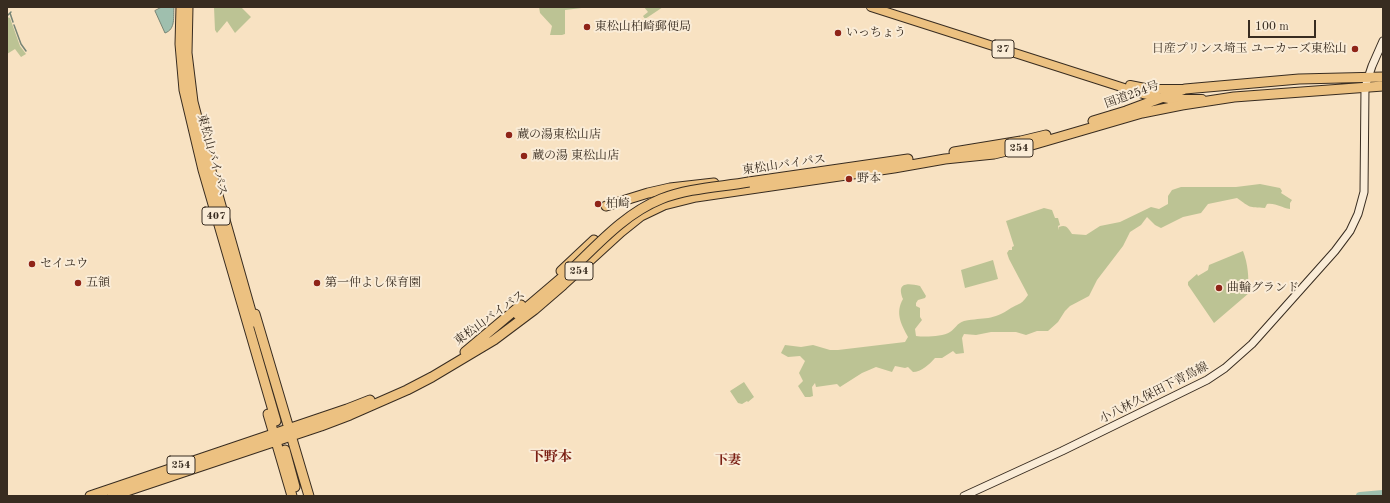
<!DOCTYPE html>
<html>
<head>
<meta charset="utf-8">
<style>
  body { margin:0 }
  #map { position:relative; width:1390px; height:503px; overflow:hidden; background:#f8e2c2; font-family:"Old Standard TT",serif }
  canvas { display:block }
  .frame { position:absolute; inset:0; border:8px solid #382c20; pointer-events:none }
  .scale { position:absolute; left:1248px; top:20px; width:68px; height:18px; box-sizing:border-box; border:2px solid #382c20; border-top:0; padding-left:5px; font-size:12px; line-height:14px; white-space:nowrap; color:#382c20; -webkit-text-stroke:3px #faecd7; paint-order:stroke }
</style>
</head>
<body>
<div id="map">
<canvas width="1390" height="503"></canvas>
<div class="frame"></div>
<div class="scale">100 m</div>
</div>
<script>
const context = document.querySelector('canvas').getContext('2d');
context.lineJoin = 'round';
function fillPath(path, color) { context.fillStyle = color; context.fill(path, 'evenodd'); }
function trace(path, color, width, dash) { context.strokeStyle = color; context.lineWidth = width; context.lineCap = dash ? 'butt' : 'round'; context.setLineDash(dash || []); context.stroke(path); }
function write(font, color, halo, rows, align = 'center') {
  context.font = font + ' "Old Standard TT","Noto Serif JP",serif'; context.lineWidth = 4; context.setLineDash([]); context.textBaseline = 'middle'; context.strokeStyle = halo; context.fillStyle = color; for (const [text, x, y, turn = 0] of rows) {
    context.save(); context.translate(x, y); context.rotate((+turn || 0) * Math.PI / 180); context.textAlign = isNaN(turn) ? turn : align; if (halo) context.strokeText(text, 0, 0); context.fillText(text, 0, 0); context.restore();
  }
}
fillPath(new Path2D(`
  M214,7H241L251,17L235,33L227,21L217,33L215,30Z
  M539,7H590L565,10V34L562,35H550L552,26L540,13Z
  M644,7H663L645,19L643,16L648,12Z
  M7,17L10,18L20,46L26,54L21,57L15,49L7,54Z
  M1260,184L1280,188L1282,191L1281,193L1292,200L1290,203V209C1281,208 1277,203 1267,204L1265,208C1248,207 1251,208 1237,198L1208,204L1201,213L1183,217L1161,228L1155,225L1147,217L1141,225L1130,232L1123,246L1097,280L1089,296L1070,306L1065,311L1058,322L1048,331H1037L1026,335L1016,332H991L976,335L964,334L962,338L964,353L956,354L953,351L942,358H935C930,364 921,372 913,372L908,367L905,368L895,366L892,372L876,367L862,373L840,387L837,384L816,387L815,383L812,387L813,396L810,397H805L798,386L803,381L799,373L805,361L800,356L788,357L781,353L785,345L801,347L813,345L830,350H838L905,342L908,337C901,324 895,313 903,299C896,282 908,283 920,286L926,296L925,298L918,300L916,303V306L920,308V317L922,320L915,329L916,336C924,337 942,337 950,332C955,329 957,323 964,321C985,317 992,321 1011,308C1020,303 1021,305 1028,295L1009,259L1007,253L1009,250H1012V247L1014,246L1006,221L1044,208L1052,210L1055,218H1058L1060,225L1058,226L1059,230V227C1066,224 1068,228 1072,234L1086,235L1100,226L1120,222L1151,207L1159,209L1168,204V196L1172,190L1181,187H1236Z
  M1243,251C1248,264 1249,277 1248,291L1249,293L1214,323L1188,285V282L1197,274L1198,276L1208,270L1209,265Z
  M993,260L998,279L965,288L961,270Z
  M744,382L754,397L748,402L747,401L742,404L738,403L730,391Z`), '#bcc394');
const water = new Path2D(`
  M162,7H174C173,17 176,29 165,33L155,11Z`);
fillPath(water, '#9fbfae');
trace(water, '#768475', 1);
trace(new Path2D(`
  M10,13L13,22
  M7,16L11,12
  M14,25L21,44L26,51`), '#768475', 1.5);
trace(new Path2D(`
  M1360,496L1383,494`), '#9fbfae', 8);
trace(new Path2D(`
  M276,421L285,450`), '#d2bea2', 9, [9, 4.5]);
const secondary = new Path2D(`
  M964,496L1062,451L1207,380L1225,368L1252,344L1335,251L1350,231L1358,214L1364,192L1365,87L1372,66L1383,41`);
const primary = new Path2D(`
  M871,7L1143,94L1169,99H1202
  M1130,85L1150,89H1182`);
const highway = new Path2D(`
  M181,7L180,44L184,90L203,170L276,421
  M188,7L187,53L193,102L210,167L254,322
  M1093,121L1126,111L1185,89L1299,79L1383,77
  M954,152L1021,141L1046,135
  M749,182L908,159
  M606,206L648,193L670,188L714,183
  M561,271L594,240
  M255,314L309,496
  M518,315L572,269
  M465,352L521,305
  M268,414L292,496
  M285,450L295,487
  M90,496L347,409L370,400
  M112,496L321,426L350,415L407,390L432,377L494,340L534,310L563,285L621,232L641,216L664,205L696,197L894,168L945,159L994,154L1032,145L1142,113L1182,105L1234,97L1383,86`);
trace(secondary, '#382c20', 9);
trace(primary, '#382c20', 10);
trace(highway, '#382c20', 11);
trace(secondary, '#faecd7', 7);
trace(primary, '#ecc181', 8);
trace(highway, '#ecc181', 9);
const highwayBridge = new Path2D(`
  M572,269C599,243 626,213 661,199C689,188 720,187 749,182`);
trace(highwayBridge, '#382c20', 11, []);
trace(highwayBridge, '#ecc181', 9);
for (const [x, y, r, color] of [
  [587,27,4,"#8f2418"],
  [838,33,4,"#8f2418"],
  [1355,49,4,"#8f2418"],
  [509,135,4,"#8f2418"],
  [524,156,4,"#8f2418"],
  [849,179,4,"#8f2418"],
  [598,204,4,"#8f2418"],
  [32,264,4,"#8f2418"],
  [78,283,4,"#8f2418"],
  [317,283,4,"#8f2418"],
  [1219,288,4,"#8f2418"]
]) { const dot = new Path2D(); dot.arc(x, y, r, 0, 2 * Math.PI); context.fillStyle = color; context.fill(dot); trace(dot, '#faecd7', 1.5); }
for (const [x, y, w] of [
  [1003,49,22],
  [1019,148,28],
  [216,216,28],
  [579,271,28],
  [181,465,28]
]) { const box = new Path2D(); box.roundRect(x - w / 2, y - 9, w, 18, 3); context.fillStyle = '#faecd7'; context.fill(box); trace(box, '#382c20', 1); }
write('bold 11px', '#382c20', null, [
  ["27",1003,49],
  ["254",1019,148],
  ["407",216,216],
  ["254",579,271],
  ["254",181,465]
]);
write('12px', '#382c20', '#faecd7', [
  ["東松山柏崎郵便局",595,27],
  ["いっちょう",846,33],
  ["日産プリンス埼玉 ユーカーズ東松山",1347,49,"right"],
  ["蔵の湯東松山店",517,135],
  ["蔵の湯 東松山店",532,156],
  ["野本",857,179],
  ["柏崎",606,204],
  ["セイユウ",40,264],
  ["五領",86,283],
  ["第一仲よし保育園",325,283],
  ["曲輪グランド",1227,288]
], 'left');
write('12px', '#382c20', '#faecd7', [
  ["国道254号",1132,95,-20],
  ["東松山バイパス",212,155,75],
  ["東松山バイパス",784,165,-8],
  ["東松山バイパス",490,318,-36],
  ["小八林久保田下青鳥線",1154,393,-27]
]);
write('bold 13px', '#7a1f14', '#faecd7', [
  ["下妻",728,461]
]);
write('bold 14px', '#7a1f14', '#faecd7', [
  ["下野本",551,457]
]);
</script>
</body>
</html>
